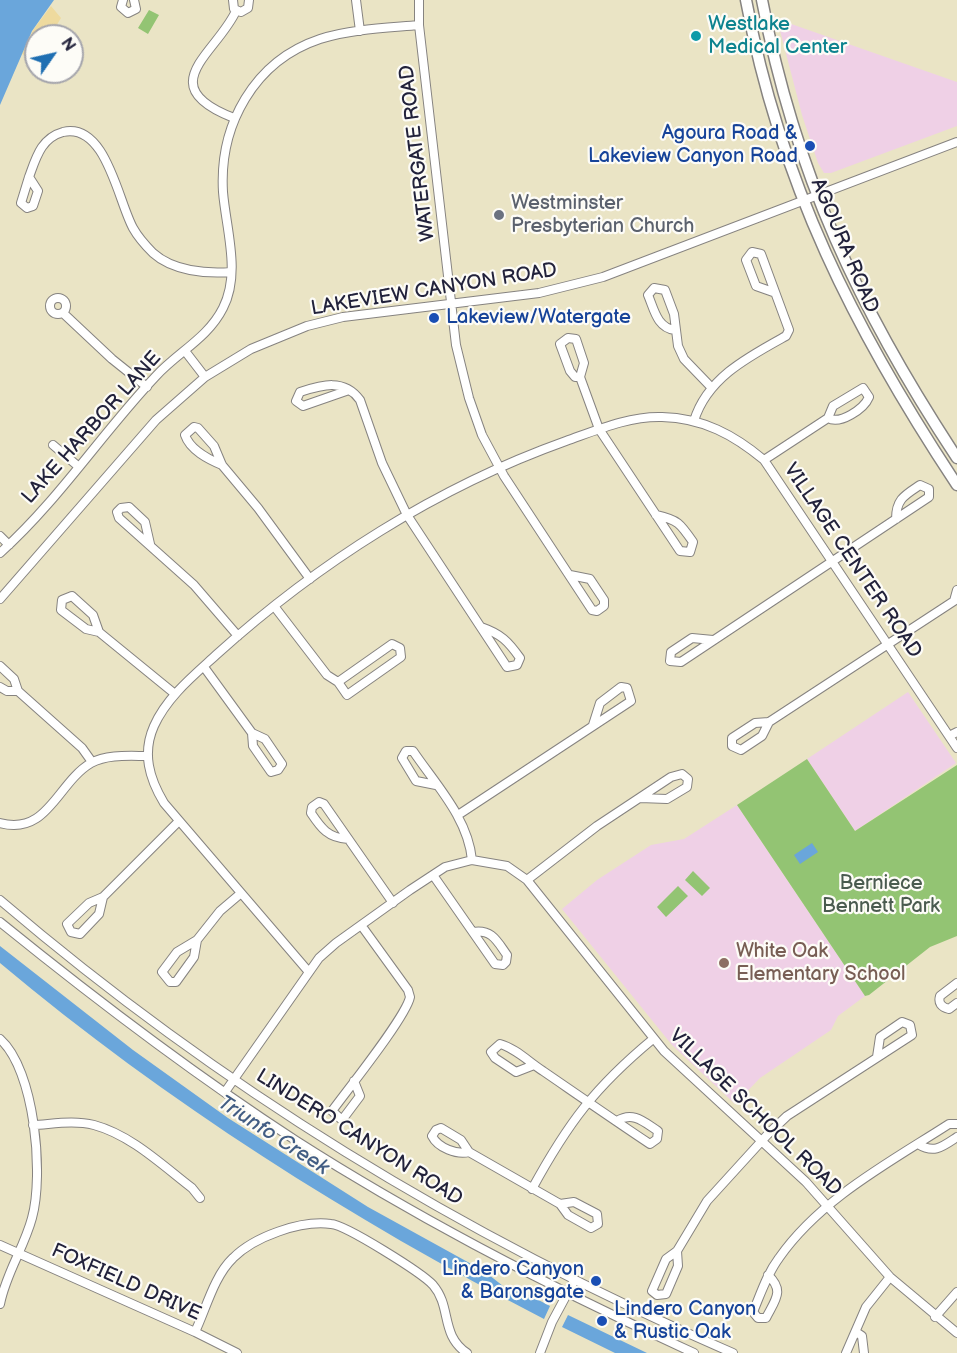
<!DOCTYPE html>
<html>
<head>
<meta charset="utf-8">
<style>
  body { margin:0 }
  #map { position:relative; width:957px; height:1353px; overflow:hidden; background:#eae4c5; font-family:"Balsamiq Sans",sans-serif }
  canvas { display:block }
  .north { position:absolute; left:24px; top:24px; width:60px; height:60px; box-sizing:border-box; background:#fdfcf7; border:2px solid #a5a5ac; border-radius:50%; rotate:56deg; font-size:16px; font-weight:700; line-height:24px; text-align:center; color:#22223b }
  .north::after { content:''; display:block; margin:auto; width:21px; height:27px; background:#1f6fb2; clip-path:polygon(50% 0,100% 100%,50% 72%,0 100%) }
</style>
</head>
<body>
<div id="map">
<canvas width="957" height="1353"></canvas>
<div class="north">N</div>
</div>
<script>
const context = document.querySelector('canvas').getContext('2d');
context.lineJoin = 'round';
function fillPath(path, color) { context.fillStyle = color; context.fill(path, 'evenodd'); }
function trace(path, color, width, dash) { context.strokeStyle = color; context.lineWidth = width; context.lineCap = dash ? 'butt' : 'round'; context.setLineDash(dash || []); context.stroke(path); }
function write(font, color, halo, rows, align = 'center') {
  context.font = font + ' "Balsamiq Sans",sans-serif'; context.lineWidth = 4.5; context.setLineDash([]); context.textBaseline = 'middle'; context.strokeStyle = halo; context.fillStyle = color; for (const [text, x, y, turn = 0] of rows) {
    context.save(); context.translate(x, y); context.rotate((+turn || 0) * Math.PI / 180); context.textAlign = isNaN(turn) ? turn : align; if (halo) context.strokeText(text, 0, 0); context.fillText(text, 0, 0); context.restore();
  }
}
fillPath(new Path2D(`
  M777,19L957,82V126L831,173H824L818,163L802,115Z
  M908,692L956,763L855,831L807,759Z
  M737,805L865,996L838,1016L831,1030L760,1078L735,1104L672,1045L562,909L597,880L651,845L684,839Z`), '#efd0e6');
fillPath(new Path2D(`
  M149,10L159,15L148,34L138,28Z
  M807,759L855,831L957,765V936L930,947L869,995L865,996L737,805Z
  M693,871L710,888L702,896L685,880Z
  M678,886L688,896L666,917L657,907Z`), '#93c473');
fillPath(new Path2D(`
  M51,6L61,18L50,36H36V55L30,58L22,54L33,30Z`), '#eeda9e');
fillPath(new Path2D(`
  M0,0H54L32,31L0,105Z
  M812,843L818,852L800,864L794,855Z
  M0,946L133,1050L228,1118L368,1207L484,1271L503,1286L525,1293L550,1306L544,1319C351,1219 167,1103 0,963Z
  M568,1315L647,1353H615L562,1327Z`), '#6aa6db');
const minor = new Path2D(`
  M123,0L121,7L128,13L136,9L134,0
  M233,0L234,9L241,12L248,8L249,0
  M356,0L360,31
  M419,0V25L456,345L469,398L482,435L504,476L592,610L597,611L604,606V600L590,579L570,575
  M234,118C151,86 216,54 236,11
  M29,177L38,191L33,206L27,208L21,203L29,177C36,158 41,138 63,132C106,122 118,201 133,228C138,237 146,246 153,253C173,271 206,274 231,272
  M50 306a8 8 0 1 1 16 0a8 8 0 1 1-16 0Z
  M63,313L112,359L147,387
  M675,330C657,328 654,309 648,295L654,288L665,290L674,314L678,346L684,359L711,387
  M185,351L205,377
  M580,377H575L570,371L560,344L568,338L576,339L584,363L580,377L599,429L680,551L690,552L693,542C680,523 678,520 656,515
  M349,390L303,406L296,401L300,392C322,385 344,378 360,400L382,463L407,515L507,667L517,665L520,658C508,641 501,634 481,627
  M694,421C707,378 748,357 786,336L789,330L761,254L752,252L746,260L756,286L773,292
  M53,445L79,467
  M764,460L828,418L833,406L863,388L869,397C864,409 840,425 828,418
  M222,465C208,459 190,450 185,435L194,427L198,428L214,446L222,465L258,508L310,579
  M0,536L9,545
  M150,544L145,522L129,507L121,508L117,512L119,518L194,585L238,636
  M0,553C59,500 102,433 156,376C178,352 208,338 223,308C241,273 226,229 223,192C219,125 254,61 320,39C352,29 386,28 419,25
  M0,599L156,420L205,377L251,349L307,326L343,317L539,293L603,277L957,142
  M274,606L327,675L338,682L347,695L401,657L400,648L392,644L338,682
  M99,632L93,615L72,596L62,600L61,610L86,629L99,632L175,694
  M713,640L692,638L671,652L670,661L681,662L929,497V489L920,485C905,495 896,499 896,519
  M0,666L14,679L18,691L82,748L92,762
  M204,667L252,733L253,746L271,772L278,770L282,764L265,739L252,733
  M0,687L7,691H18
  M769,722L762,736L741,750L732,746V738L755,723L769,722L954,601L957,590
  M949,736L957,732
  M436,785L416,781L402,758L406,751H413C436,785 468,818 472,860
  M458,815L631,701L627,688L621,687L600,703L593,725
  M0,823C48,836 57,783 91,763C107,754 130,756 147,756
  M348,839C328,838 321,828 311,813L312,807L319,802L324,804L393,903
  M433,875L495,964L503,965L506,962L507,955C497,941 492,929 473,932
  M527,880L597,826L671,777L682,774L688,779L687,787L667,799L640,798
  M103,897L99,914L80,934L71,932L67,924L89,903L103,897L178,822
  M0,900C220,1088 467,1239 733,1353
  M0,922C95,999 192,1073 295,1140C423,1222 556,1290 694,1353
  M197,940L194,957L176,982H170L162,972L177,952L197,940L220,911L240,894
  M308,971L164,803C149,778 142,753 154,726C167,697 193,676 216,655C318,563 437,487 566,441C597,430 629,416 662,417C703,418 734,435 764,460L957,748
  M957,983L940,996C938,1003 941,1007 949,1009L957,1003
  M0,1039C35,1070 44,1175 32,1218C24,1248 6,1273 0,1304
  M534,1065L516,1072L495,1058L491,1052L500,1044C515,1048 529,1062 543,1071C578,1095 614,1120 650,1144L657,1139L658,1131C644,1122 633,1111 617,1121
  M354,1081L360,1096L342,1120L332,1111C348,1089 406,1017 410,997L408,990L361,925
  M225,1092L319,958L336,943L410,890L445,867L472,860L507,866L527,880L664,1051L806,1182L890,1277L957,1333
  M33,1125C53,1124 74,1120 94,1125C131,1135 162,1165 192,1188L200,1198
  M918,1144C934,1154 942,1147 957,1137
  M469,1152C457,1155 438,1148 432,1136L436,1130L441,1128L461,1140L469,1152L560,1204L568,1215L591,1228L598,1224L597,1214L574,1202L560,1204
  M532,1189C568,1123 595,1087 653,1039
  M0,1245L195,1332L237,1353
  M677,1251L678,1266L666,1294L657,1295L652,1291L666,1259L677,1251L707,1201L768,1134L787,1116L912,1035L910,1025L902,1022L880,1037L877,1057
  M768,1275C785,1291 775,1300 766,1318H758L753,1312C761,1293 767,1274 779,1258C820,1199 890,1162 949,1124H957
  M935,1317L957,1292
  M195,1332C206,1309 214,1276 233,1258C254,1237 300,1220 331,1224C346,1225 422,1273 433,1285C452,1307 440,1335 467,1353
  M856,1332L862,1336L864,1353
  M540,1353L552,1322L574,1281
  M846,1353L866,1307L890,1277`);
const major = new Path2D(`
  M746,0C780,183 855,331 957,485
  M762,0C795,174 860,311 957,458`);
trace(minor, '#868380', 10);
trace(major, '#868380', 13);
trace(minor, '#fff', 8);
trace(major, '#fff', 10);
for (const [x, y, r, color] of [
  [696,36,6,"#0f9aa8"],
  [810,146,6,"#1a4fb4"],
  [499,215,6,"#6b7280"],
  [434,318,6,"#1a4fb4"],
  [724,963,6,"#8d6e63"],
  [596,1281,6,"#1a4fb4"],
  [602,1321,6,"#1a4fb4"]
]) { const dot = new Path2D(); dot.arc(x, y, r, 0, 2 * Math.PI); context.fillStyle = color; context.fill(dot); trace(dot, '#fdfcf7', 2); }
write('20px', '#0d838f', '#fdfcf7', [
  ["Westlake",708,25],
  ["Medical Center",708,48]
], 'left');
write('20px', '#164399', '#fdfcf7', [
  ["Agoura Road &",798,134],
  ["Lakeview Canyon Road",798,157],
  ["Lakeview/Watergate",446,318,"left"],
  ["Lindero Canyon",584,1270],
  ["& Baronsgate",584,1293],
  ["Lindero Canyon",614,1310,"left"],
  ["& Rustic Oak",614,1333,"left"]
], 'right');
write('20px', '#22223b', '#fdfcf7', [
  ["WATERGATE ROAD",418,153,-97],
  ["AGOURA ROAD",844,246,67],
  ["LAKEVIEW CANYON ROAD",434,290,-9],
  ["LAKE HARBOR LANE",92,428,-48],
  ["VILLAGE CENTER ROAD",852,561,56],
  ["VILLAGE SCHOOL ROAD",755,1113,44],
  ["LINDERO CANYON ROAD",359,1138,32],
  ["FOXFIELD DRIVE",126,1283,24]
]);
write('20px', '#5b616d', '#fdfcf7', [
  ["Westminster",511,204],
  ["Presbyterian Church",511,227]
], 'left');
write('20px', '#4a5b4f', '#fdfcf7', [
  ["Berniece",881,884],
  ["Bennett Park",881,907]
]);
write('20px', '#785e54', '#fdfcf7', [
  ["White Oak",736,952],
  ["Elementary School",736,975]
], 'left');
write('italic 21px', '#425d83', '#fdfcf7', [
  ["Triunfo Creek",273,1136,33]
]);
</script>
</body>
</html>
